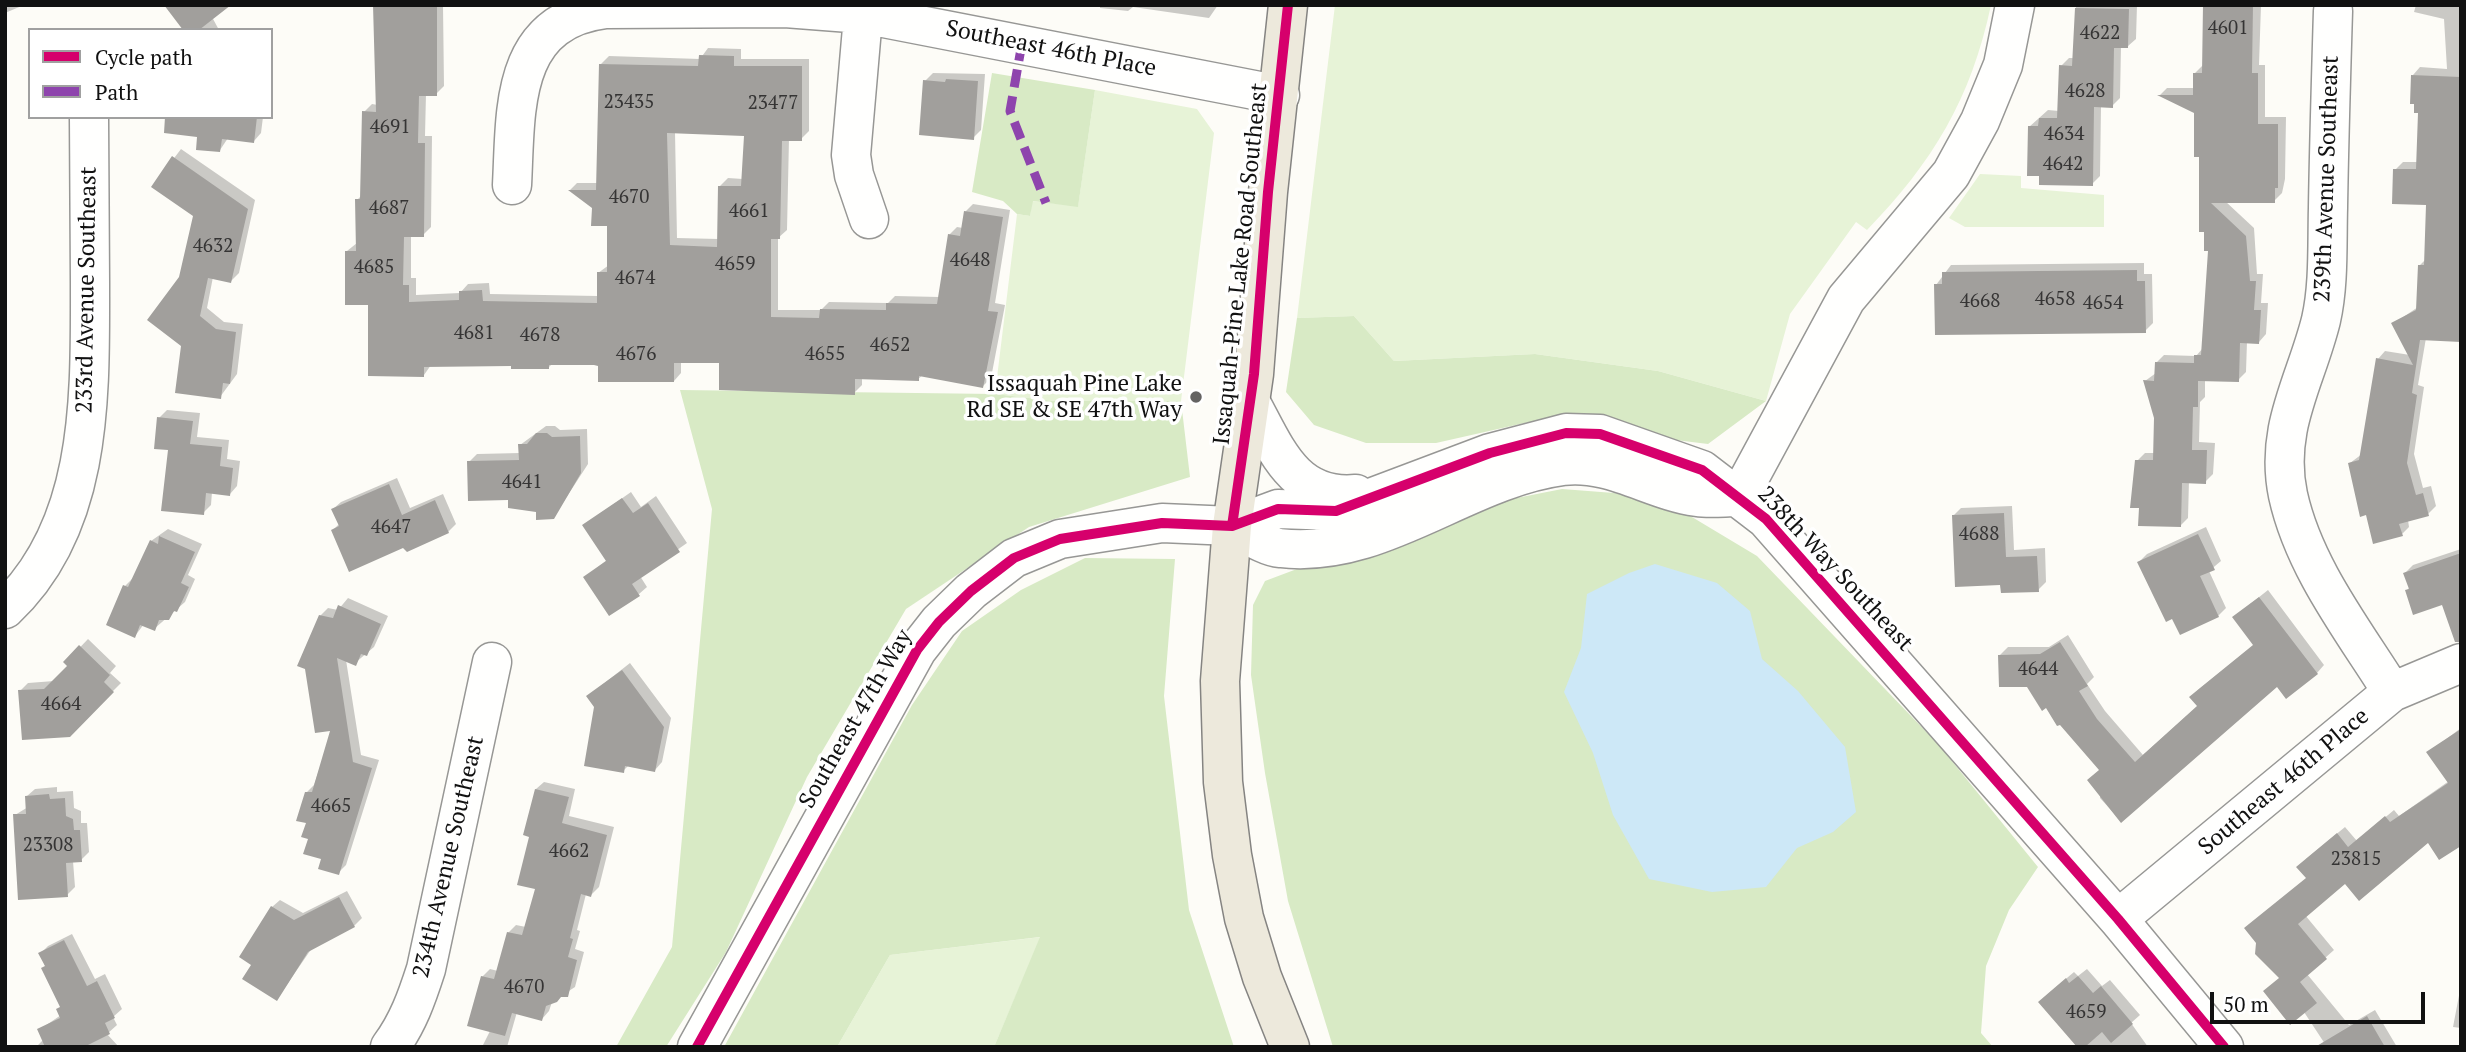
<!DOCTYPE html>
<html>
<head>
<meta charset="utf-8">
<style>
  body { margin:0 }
  #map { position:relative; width:2466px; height:1052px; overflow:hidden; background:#fdfcf7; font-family:"PT Serif",serif }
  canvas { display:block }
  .frame { position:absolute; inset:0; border:7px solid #111; pointer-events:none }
  .legend { position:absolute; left:28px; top:28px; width:245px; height:91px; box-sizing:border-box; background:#fff; border:2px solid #a0a0a0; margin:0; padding:9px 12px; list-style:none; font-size:21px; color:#111 }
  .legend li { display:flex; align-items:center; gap:14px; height:35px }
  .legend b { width:35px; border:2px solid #a0a0a0 }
  .scale { position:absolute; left:2210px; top:992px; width:215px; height:32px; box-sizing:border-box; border:4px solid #111; border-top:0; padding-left:9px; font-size:21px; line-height:24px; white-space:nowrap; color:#111; -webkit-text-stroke:5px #fff; paint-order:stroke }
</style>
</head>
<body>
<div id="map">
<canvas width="2466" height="1052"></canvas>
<div class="frame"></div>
<ul class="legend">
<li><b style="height:9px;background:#d6006c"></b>Cycle path</li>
<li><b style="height:9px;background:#8e44ad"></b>Path</li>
</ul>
<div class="scale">50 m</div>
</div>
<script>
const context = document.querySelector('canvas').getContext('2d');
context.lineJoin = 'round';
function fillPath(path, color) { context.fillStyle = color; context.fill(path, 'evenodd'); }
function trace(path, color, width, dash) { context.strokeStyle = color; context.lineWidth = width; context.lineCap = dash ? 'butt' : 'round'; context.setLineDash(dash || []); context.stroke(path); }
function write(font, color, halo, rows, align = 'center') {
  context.font = font + ' "PT Serif",serif'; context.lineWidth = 7; context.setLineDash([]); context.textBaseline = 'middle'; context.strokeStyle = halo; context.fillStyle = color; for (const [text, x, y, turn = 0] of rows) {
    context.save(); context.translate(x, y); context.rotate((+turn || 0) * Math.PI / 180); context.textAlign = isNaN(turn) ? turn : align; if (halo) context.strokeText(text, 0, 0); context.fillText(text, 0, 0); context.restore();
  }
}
fillPath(new Path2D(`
  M1335,5H1991C1971,99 1933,162 1867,230L1856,222L1790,314L1766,401L1658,371L1535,354L1394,361L1354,316L1297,318Z
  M1095,90L1197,109L1214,133L1181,401H1054L995,394L1017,214L1030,216L1032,201L1078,206Z
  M1980,174L2021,176V188L2104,195V227H1965L1949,218Z
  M1041,937L994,1047H837L890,955Z`), '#e7f3d7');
fillPath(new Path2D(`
  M992,73L1095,90L1078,207L1033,201L1030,216L1017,214L1003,201L972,192Z
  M1354,316L1394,361L1535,354L1658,371L1766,401L1708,444L1529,422L1436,443H1366L1314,425L1286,392L1297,318Z
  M680,390L995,394L1054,401H1181L1190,477L1029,527L906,609L807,777L726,952L666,1047H616L672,947L712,509Z
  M1562,489L1614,493L1672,505L1757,556L1938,744L2038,867L2009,910L1986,966L1981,1033L1993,1047H1333L1288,901L1265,773L1251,675L1253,605L1265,581L1451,511Z
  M1085,558L1175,559L1164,696L1189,910L1234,1047H994L1040,937L890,955L837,1047H724L912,705L962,631L1021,590Z`), '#d8eac5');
fillPath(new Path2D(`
  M1655,564L1717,583L1750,611L1762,659L1798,691L1845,747L1856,812L1833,832L1797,848L1766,887L1712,892L1649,879L1613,815L1593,753L1564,692L1581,648L1587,594L1629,573Z`), '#cde8f7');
fillPath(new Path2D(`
  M5,5H24L5,13Z
  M375,5H443L444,86L436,94H426L425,136H432L431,227L423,235H411V278H416V295L460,293L468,284L489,283L490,294L598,296V273L609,265V225L593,207L570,190L577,183H598L601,64L609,56L700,59L708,48L741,49V59H809V131L801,139H789L787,230L778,238V310H821L829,302L888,303L895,296L940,297L949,235L957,227L963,228L965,212L973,204L1010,210L995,303L1005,305L991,378L983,386L923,375L918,379L862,377V385L854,393L721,361H681V373L674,381L600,364L553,363L548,368L512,364L431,365L424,375L370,304L347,251L357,243V200L362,195L364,112L372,104L378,105ZM675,132L746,135L743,179L728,178L720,186L719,239L677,238Z
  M1100,5H1218L1209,18L1133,7L1128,11L1100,8Z
  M2076,5H2137L2136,39L2128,46H2121L2120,98L2112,106H2101L2100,176L2092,184L2040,174L2029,127L2048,110L2059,111L2061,66L2069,58H2074Z
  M2205,5H2261L2259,65H2265V117H2286L2285,179L2282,193L2274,201H2225L2254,228L2257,274H2263L2261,303H2268L2266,334L2259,342H2247L2246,372L2238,380L2205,379V397L2200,402L2199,442L2215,443L2213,474L2205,482L2189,481L2188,518L2180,526L2137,461L2145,453H2155L2156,417L2145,381L2156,373V363L2164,355L2196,356L2203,348L2210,249L2196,112L2160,95L2167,88H2195V73L2204,64Z
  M2416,5H2461V340L2426,338L2418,385L2424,387L2414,454L2423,488L2431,486L2436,506L2428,514L2408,520L2409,527L2402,534L2350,463L2362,454L2378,359L2385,351L2410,355L2393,324L2418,307L2420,265L2426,259L2428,203L2395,170L2403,162H2418L2420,112L2413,75L2420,67L2447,69L2444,19L2414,12Z
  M212,17L219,30H185Z
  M933,73L985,74L981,130L973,138L925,81Z
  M201,117H263L261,133L254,141L228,138L220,150Z
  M181,149L255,200L239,273L231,281L213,277L207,308L224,322L243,324L237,374L220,397L182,345L181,278L195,215L153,186Z
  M2144,263V274H2152L2153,323L2145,331L1936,285L1951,265Z
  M167,410L200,413L197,437L229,440L227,459L240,461L237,486L230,494L212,492L211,505L203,513L170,449L159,418Z
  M546,426H555L560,430L587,429L588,464L553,518L510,498L469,462L477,454L520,453V445Z
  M397,478L410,508L443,494L456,524L448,532L404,546L333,530L340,523L333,509L341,502Z
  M631,492L641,507L656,496L687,543L640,576L647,587L639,594L585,577L607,560L584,525Z
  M2012,506L2014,550L2045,548L2046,582L2038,590L2002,583L1953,516L1961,508Z
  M2206,527L2221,561L2209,571L2226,608L2218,616L2139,562L2147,554Z
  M168,529L202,544L188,575L195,579L185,602L154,629L144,624L135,636L108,624L125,586L133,578L151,541Z
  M2461,549V598L2407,590L2410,587L2405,573L2413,565Z
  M2268,590L2324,665L2317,673L2277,684L2121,821L2100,798L2101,769L2000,655L2008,647H2049L2068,635L2094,677L2087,684L2105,711L2143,755L2199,705L2191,697L2199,689L2255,644L2234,617Z
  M348,598L388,616L374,647L355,663L346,660L361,755L379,760L346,865L338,873L310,838L306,793L314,785L333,728L320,616L328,608L338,610Z
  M88,639L116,666L110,673L121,683L69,735L20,691L28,683L54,681L69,666L66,662Z
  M630,663L671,718L662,762L655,770L629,765L623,771L596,707L588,696Z
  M2461,728V842L2428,841L2345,882L2305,915L2334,950L2307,974L2349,1025L2375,1010L2397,1047H2327L2281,977L2307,878L2306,859L2345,827L2357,841L2394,810L2399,816L2449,781L2429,752Z
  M544,782L575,789L569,816L614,827L599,887L591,895L586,894L577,930L580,931L575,949L584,952L575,987L552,1002L549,1011L542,1019L517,1012L507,1047H482L490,1031L482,977L490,969L498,971L508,933L516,925L526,927L537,888L531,836L536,789Z
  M57,787V792L73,791L74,808L81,811V823H87L89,852L81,860L73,861L75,887L67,895L15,815L28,807L27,796L35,789Z
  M347,891L362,918L354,926L312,948L277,999L253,965L272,907L280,900L303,913Z
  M72,934L95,979L105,974L122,1009L113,1017L117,1025L107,1034L119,1047L37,1046L44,1039L39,1030L61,1015L62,1006L40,954L48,946Z
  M2087,969L2102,986L2110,980L2140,1015L2131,1023L2148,1047H2080L2048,994L2074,972L2078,976Z
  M2461,985V1028L2453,1027Z`), '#0003');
fillPath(new Path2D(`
  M164,5H231L199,30H183Z
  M373,5H437V96H419L418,143H425L424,237H404L403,285H409V302L459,300V291L482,290L483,301L597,303V272H607V226H591L592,208L568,190H596L599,64L698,66L699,55L734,56V66H802V141H782L780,239H771V317L819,318L820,309L886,310V303L937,304L948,234L960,236L964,211L1003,217L988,311L998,312L983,388L919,376V381L855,379V395L719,390V363H674V382H598V366L594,365H549V369H511V366L424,367V377L368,376V305H345V251H356L355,199H360L362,111L376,112ZM667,133L744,136L741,186H718L717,247L670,245Z
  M2203,5H2253L2252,73H2258V124H2278V188H2275V203H2211L2246,236L2250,281H2256L2254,310H2261L2259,344L2240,343L2239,382L2198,381V407H2193L2192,450H2207L2206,484L2182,483L2181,527L2138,526L2139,508H2130L2135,460H2153L2154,418L2143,380L2154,381L2155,362L2194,363V355H2201L2208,251H2204V232H2199V157H2194V113L2157,95H2193V73H2202Z
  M2075,8L2129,9L2128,48H2114L2113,108L2094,107L2093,186L2039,185V176H2027L2028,126H2038L2039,118H2057L2059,65L2072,66Z
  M2411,75L2461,77V342L2420,340L2412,393L2417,395L2407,463L2416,495L2423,493L2429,516L2399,524L2403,536L2373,544L2366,515L2360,517L2348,463L2359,460L2376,358L2413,365L2391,323L2416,310L2418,265H2424L2426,205L2392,204L2393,169H2416L2418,113H2414V104H2410Z
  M946,79L978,81L974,140L919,135L923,80L945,82Z
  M165,117H257L254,143L222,139L220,152L196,150L197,137L164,133Z
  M172,156L248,209L231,283L208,278L200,316L216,329L236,332L230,384L223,383L221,399L175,393L181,346L147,320L179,277L193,216L151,187Z
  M2137,270V281H2145L2146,333L1935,335L1934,284H1942V272Z
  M157,417L193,421L190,444L222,447L220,466L233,468L230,496L206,493L204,515L161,511L168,450L154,449Z
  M536,433H547L552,437L580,436L581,473L554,519L536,520V512L508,508V500L468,501L467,461L519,460L518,444H527Z
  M389,484L402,515L435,500L449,533L407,552L403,548L349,572L331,530L339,526L331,509Z
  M622,498L633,513L648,503L680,552L632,584L640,596L609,616L583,577L606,561L582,525Z
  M2004,513L2006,557L2037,556L2039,592L2001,593L2000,585L1955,587L1952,515Z
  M2198,534L2215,570L2200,576L2219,617L2180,635L2172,619L2166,622L2137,562Z
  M159,536L195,552L181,583L189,587L177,612L174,611L169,620H159L155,631L140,625L135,638L106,625L123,585L128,587L150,540L158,544Z
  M2461,553V642H2455L2442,605L2413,615L2405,590L2409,589L2403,573Z
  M2259,597L2318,674L2286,699L2277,687L2121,823L2087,780L2099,770L2060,725L2057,726L2046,708L2042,711L2027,687H1999L1998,655L2040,654L2060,642L2088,686L2079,691L2097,719L2135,762L2197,706L2189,697L2253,645L2232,617Z
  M338,605L381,624L367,656L361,654L356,666L337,658L353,762L372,768L339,875L318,869L321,859L303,854L308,839L301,837L306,823L296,821L305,792H312L330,731L315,733L305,669L297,666L319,615L333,618Z
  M79,645L110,675L104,682L114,692L70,737L22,740L18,690L44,689L67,666L63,662Z
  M622,670L664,727L655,772L625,766L624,773L584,766L594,707L586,696Z
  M2461,729V846L2439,860L2428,843L2359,901L2345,884L2298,924L2327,959L2300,982L2317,1003L2290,1025L2263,991L2279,978L2255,954L2256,943L2244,928L2306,878L2296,867L2337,833L2348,847L2385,816L2390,822L2448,783L2426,752Z
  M535,789L569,797L562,823L607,835L591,897L581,894L570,938L573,939L568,957L577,960L568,997H561L557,1002L546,1006L542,1021L512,1013L505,1036L467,1026L481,976L494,979L507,932L522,935L535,889L517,885L529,837L523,835Z
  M49,794L50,799L65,798L66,816L73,819L74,830H80L82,862L66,863L68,897L18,900L13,814H26L25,796Z
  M339,897L355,927L308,952L277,1001L242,979L251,965L239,957L271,906L294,920Z
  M64,940L87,986L97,981L115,1018L105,1023L110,1034L84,1047H45L37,1029L60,1018L56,1009L60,1007L41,968L45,966L38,953Z
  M2078,976L2093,993L2101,986L2133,1024L2111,1043L2102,1032L2085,1047H2077L2038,1002L2066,978L2069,983Z
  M2367,1016L2385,1047H2315Z`), '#a19f9c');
const minor = new Path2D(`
  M864,5L851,155L854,175L869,219
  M2333,11C2331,77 2329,143 2328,208C2327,245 2329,285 2321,320C2306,381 2274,428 2288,495C2304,568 2354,631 2392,692
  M512,185C516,110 509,21 606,9L785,8L863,14L1280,95
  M1251,403C1276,449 1294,500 1356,494
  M1739,497L1846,299L1951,174L1980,121L2003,65L2015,5
  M1232,526C1246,533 1265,547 1280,548C1382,560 1464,479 1563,466C1610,460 1652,491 1697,497C1710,499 1725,497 1739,497
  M5,609C94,526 90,395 90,283C90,228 89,173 89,117
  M2118,919L2392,692L2461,663
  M390,1047C408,1023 417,997 426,969L492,662
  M697,1047L917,650L939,622L971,591L1014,558L1060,539L1162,523L1232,526L1278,509L1336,511L1490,453L1566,433L1600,434L1702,470L1766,519L2118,919L2224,1047`);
const major = new Path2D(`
  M1288,5L1268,192L1254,374L1232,526L1220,681L1223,782L1232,855L1244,918L1262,977L1290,1047`);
trace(minor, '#979795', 41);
trace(major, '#858482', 41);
trace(minor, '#fffffe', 38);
trace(major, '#ede9dc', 38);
trace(new Path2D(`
  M1022,43L1010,111L1046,203`), '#8e44ad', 9, [18, 9]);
trace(new Path2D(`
  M1232,526L1254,374L1268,192L1288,5
  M697,1047L917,650L939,622L971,591L1014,558L1060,539L1162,523L1232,526L1278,509L1336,511L1490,453L1566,433L1600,434L1702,470L1766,519L2118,919L2224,1047`), '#d6006c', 10);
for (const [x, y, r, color] of [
  [1196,397,7,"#646362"]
]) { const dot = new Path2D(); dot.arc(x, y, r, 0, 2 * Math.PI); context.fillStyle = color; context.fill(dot); trace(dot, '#fff', 2.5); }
write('19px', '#353434', null, [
  ["4601",2228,29],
  ["4622",2100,34],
  ["4628",2085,92],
  ["23435",629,103],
  ["23477",773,104],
  ["4691",390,128],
  ["4634",2064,135],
  ["4642",2063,165],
  ["4670",629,198],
  ["4687",389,209],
  ["4661",749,212],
  ["4632",213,247],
  ["4648",970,261],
  ["4659",735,265],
  ["4685",374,268],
  ["4674",635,279],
  ["4658",2055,300],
  ["4668",1980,302],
  ["4654",2103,304],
  ["4681",474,334],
  ["4678",540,336],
  ["4652",890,346],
  ["4676",636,355],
  ["4655",825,355],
  ["4641",522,483],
  ["4647",391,528],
  ["4688",1979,535],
  ["4644",2038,670],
  ["4664",61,705],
  ["4665",331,807],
  ["23308",48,846],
  ["4662",569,852],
  ["23815",2356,860],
  ["4670",524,988],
  ["4659",2086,1013]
]);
write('23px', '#111', '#fff', [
  ["Southeast 46th Place",1051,49,11],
  ["239th Avenue Southeast",2327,179,-88],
  ["Issaquah-Pine Lake Road Southeast",1241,264,-84],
  ["233rd Avenue Southeast",87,290,-89],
  ["238th Way Southeast",1835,569,47],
  ["Southeast 47th Way",856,719,-60],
  ["Southeast 46th Place",2284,782,-40],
  ["234th Avenue Southeast",449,857,-77]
]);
write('23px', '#111', '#fff', [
  ["Issaquah Pine Lake",1182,384],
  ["Rd SE & SE 47th Way",1182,410]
], 'right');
</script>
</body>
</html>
